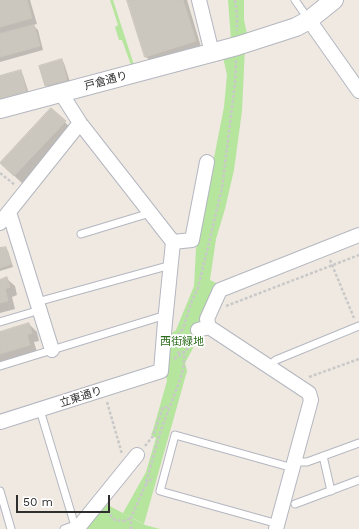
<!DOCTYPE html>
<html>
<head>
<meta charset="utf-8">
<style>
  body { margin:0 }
  #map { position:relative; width:359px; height:529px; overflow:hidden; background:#efe9e1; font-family:"Work Sans",sans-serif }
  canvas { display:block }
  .scale { position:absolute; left:16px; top:495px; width:94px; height:18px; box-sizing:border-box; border:2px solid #2e2e2e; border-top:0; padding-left:5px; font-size:12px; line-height:14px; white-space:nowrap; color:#2e2e2e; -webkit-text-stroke:3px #fff; paint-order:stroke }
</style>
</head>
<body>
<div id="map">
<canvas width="359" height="529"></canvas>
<div class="scale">50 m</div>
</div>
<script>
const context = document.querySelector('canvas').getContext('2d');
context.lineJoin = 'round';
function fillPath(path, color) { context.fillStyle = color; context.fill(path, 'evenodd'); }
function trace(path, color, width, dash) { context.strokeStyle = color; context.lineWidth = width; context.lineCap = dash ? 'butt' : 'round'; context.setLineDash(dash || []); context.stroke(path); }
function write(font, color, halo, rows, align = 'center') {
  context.font = font + ' "Work Sans","Noto Sans JP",sans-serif'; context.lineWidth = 3.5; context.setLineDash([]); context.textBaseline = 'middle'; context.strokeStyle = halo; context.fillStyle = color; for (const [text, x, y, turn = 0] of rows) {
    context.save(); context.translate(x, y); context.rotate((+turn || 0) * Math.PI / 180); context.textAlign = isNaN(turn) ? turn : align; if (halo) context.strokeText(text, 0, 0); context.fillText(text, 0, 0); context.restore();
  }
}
fillPath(new Path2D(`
  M110,0H113L134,65H131L122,40H119L115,27L118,25Z
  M228,0H244V20L247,34L245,47L242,111L234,170L225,209L216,239L210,280L218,284L194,337L198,339L185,363H182H185L187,371L144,524L123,513L146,472L156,438L151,435L153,430L167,381L165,367L169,335L176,330L194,286L196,249L224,107L227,75L223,57L231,39Z
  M106,504L145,525L160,529H86Z`), '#b6e59e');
fillPath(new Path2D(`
  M0,0H30L37,24L33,25L38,30L43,50L0,62Z
  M129,0H187L201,47L152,62L146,57Z
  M61,60L64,63L70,82L49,88L46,85Z
  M20,72L23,75L30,97L0,77Z
  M51,109L73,130L22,183L9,171Z
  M5,248L8,251L13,267L0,271V249Z
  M7,279L15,286L17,295L12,297L15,309L0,313V281Z
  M29,324L37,332L39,341L34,342L37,352L0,364V333Z`), '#0003');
const building = new Path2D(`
  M0,0H27L32,18L0,27Z
  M127,0H183L196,41L145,57Z
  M34,25L40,46L0,57V34Z
  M62,59L67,80L45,86L39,66Z
  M21,70L27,94L0,102V76Z
  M51,108L66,121L14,176L0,163Z
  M6,247L11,264L0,268V248Z
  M7,277L10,287L5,289L8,301L0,303V280Z
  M29,323L32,333L27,335L30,345L0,354V332Z`);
fillPath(building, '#cbc7bf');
trace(building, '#cbc5ba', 1);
const service = new Path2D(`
  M295,0L309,20
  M81,234L150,213
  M37,302L171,265
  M0,322L40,310
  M0,366L166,315
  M269,366L276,360L359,326
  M40,410L75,526
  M323,456L331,491
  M295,462H307L359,443
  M0,491L11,529
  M295,504L359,480
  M278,524L160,491L175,435L293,468
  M64,529L78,524`);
const minor = new Path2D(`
  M199,0L212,53
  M309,20L359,91
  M9,212L52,350
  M0,223L80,123
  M173,242L192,240L207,162
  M209,327L207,319L220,290L359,235
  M198,330L209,327L309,393L311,400L276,529
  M0,422L161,371L165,322L173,242L80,123L61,93
  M77,529L137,455`);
const tertiary = new Path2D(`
  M0,109L237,46L296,27L309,20L334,0`);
trace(service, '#b4b7c1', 9);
trace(minor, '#b4b7c1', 16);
trace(tertiary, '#b4b7c1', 20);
trace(new Path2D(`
  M235,0L237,15V31
  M0,173L15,185
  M330,260L354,318
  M226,306L359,255
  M178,335L183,329L191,303L198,288L222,188L235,83L236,60
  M174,359C182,354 189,349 193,340
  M309,377L359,359
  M107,402L122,454
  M145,446L153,436L163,407H169
  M146,485L153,477
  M109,510V514L115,520L124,521L131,518
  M131,529V518L145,486L161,430L180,380L184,365V352L176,353`), '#c9c9c9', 2.5, [3, 2]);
trace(service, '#fff', 7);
trace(minor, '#fff', 14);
trace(tertiary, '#fff', 18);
write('11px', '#2e2e2e', '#fff', [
  ["戸倉通り",106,81,-15],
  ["立東通り",81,397,-18]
]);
write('11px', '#2c6e1b', '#fff', [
  ["西街緑地",182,342]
]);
</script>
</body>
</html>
